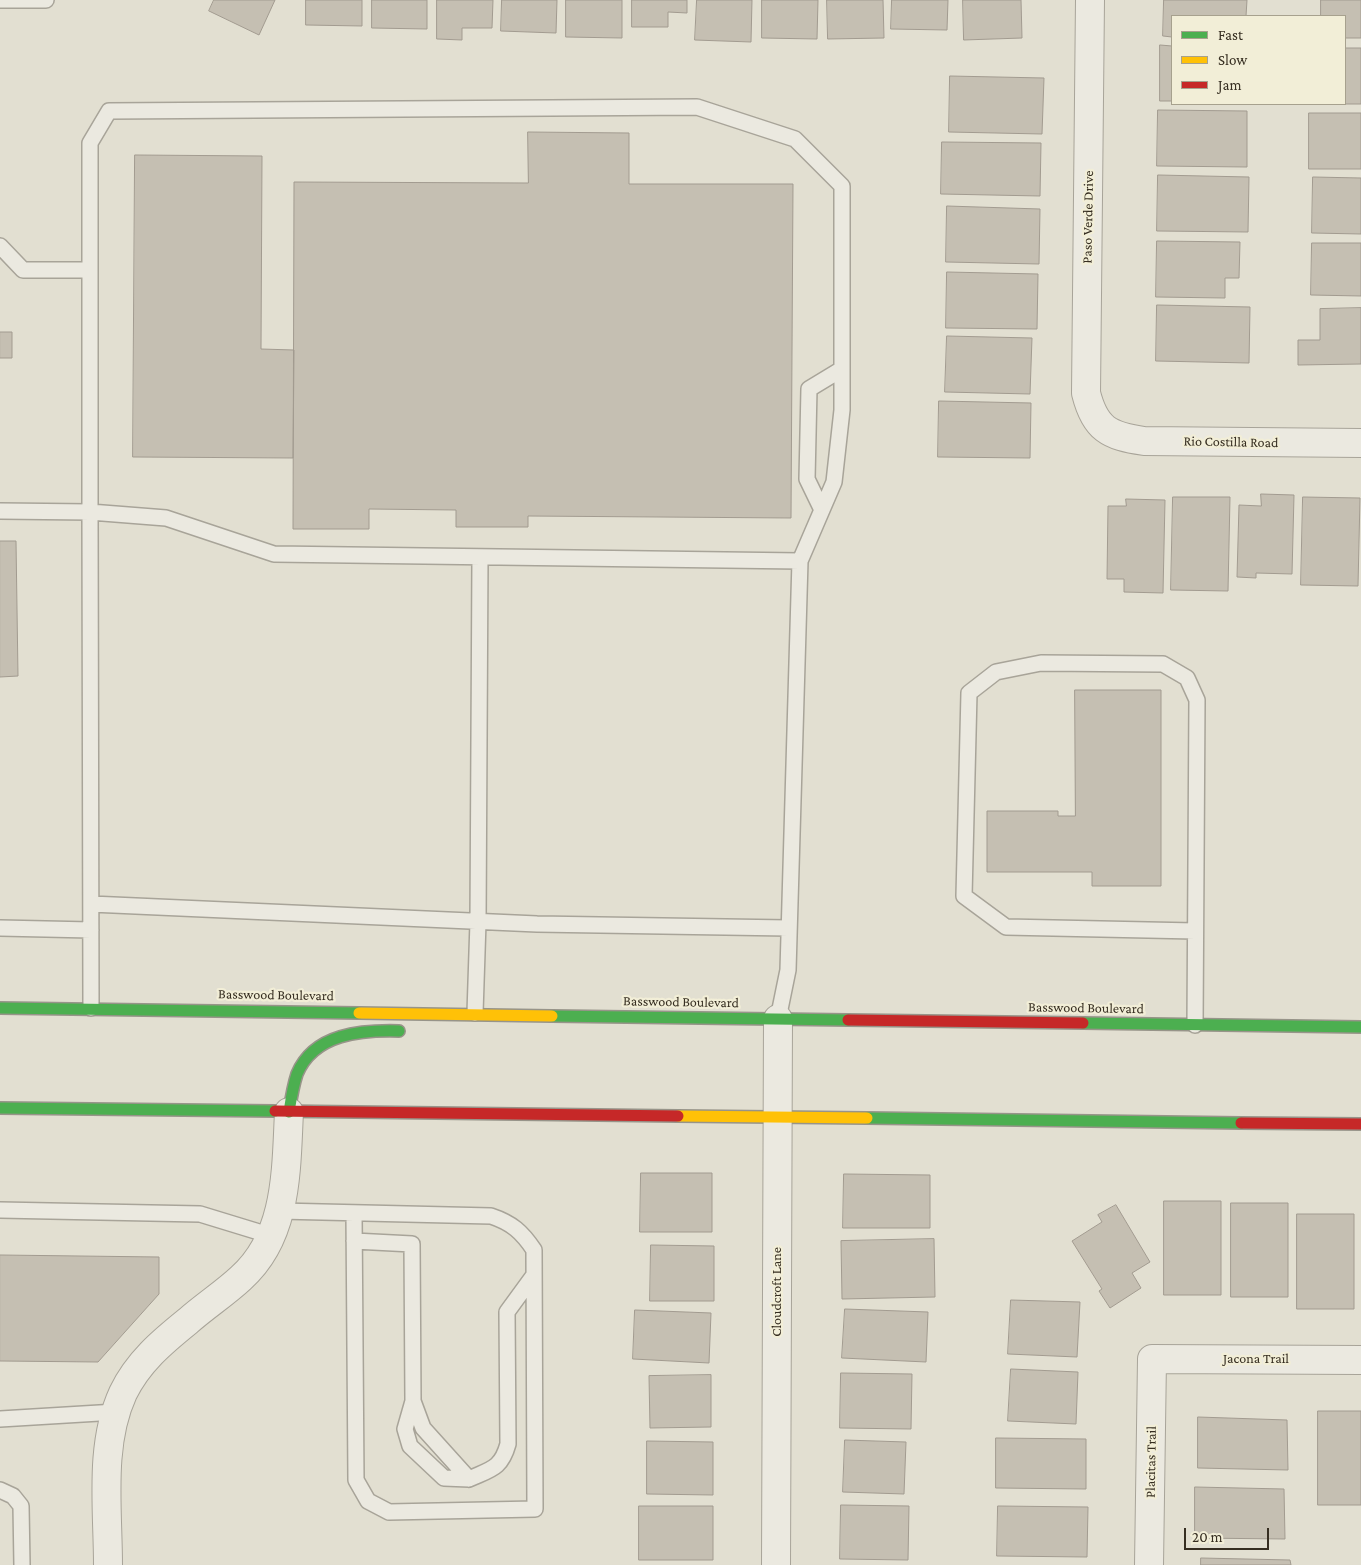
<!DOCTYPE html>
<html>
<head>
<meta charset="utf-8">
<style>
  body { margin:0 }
  #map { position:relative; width:1361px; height:1565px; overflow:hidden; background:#e2dfd1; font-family:"Crimson Pro",serif }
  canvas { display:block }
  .legend { position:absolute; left:1171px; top:15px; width:175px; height:90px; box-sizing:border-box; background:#f2eed7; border:1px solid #a7a18e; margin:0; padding:6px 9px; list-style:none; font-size:15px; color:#362e21 }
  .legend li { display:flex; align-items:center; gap:10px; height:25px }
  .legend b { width:25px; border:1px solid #a7a18e }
  .scale { position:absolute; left:1184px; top:1528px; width:85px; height:22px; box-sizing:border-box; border:2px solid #362e21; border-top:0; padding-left:6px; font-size:15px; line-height:18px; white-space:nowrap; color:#362e21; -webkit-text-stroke:4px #f2eed7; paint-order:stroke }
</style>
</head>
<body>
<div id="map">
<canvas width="1361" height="1565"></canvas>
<ul class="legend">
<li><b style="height:6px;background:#4caf50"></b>Fast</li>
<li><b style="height:6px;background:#ffc107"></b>Slow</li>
<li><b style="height:6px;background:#c62828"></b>Jam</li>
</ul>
<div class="scale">20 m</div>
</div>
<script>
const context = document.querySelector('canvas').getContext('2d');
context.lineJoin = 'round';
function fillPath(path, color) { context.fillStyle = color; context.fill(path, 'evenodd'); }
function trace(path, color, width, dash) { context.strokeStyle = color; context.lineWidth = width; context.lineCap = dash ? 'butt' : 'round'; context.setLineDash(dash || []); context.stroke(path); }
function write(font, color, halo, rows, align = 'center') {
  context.font = font + ' "Crimson Pro",serif'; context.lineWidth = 4.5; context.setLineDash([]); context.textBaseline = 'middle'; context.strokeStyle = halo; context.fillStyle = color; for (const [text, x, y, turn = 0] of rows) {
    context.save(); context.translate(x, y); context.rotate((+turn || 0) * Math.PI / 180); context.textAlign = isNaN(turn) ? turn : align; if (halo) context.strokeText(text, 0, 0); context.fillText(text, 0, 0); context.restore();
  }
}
const building = new Path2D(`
  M214,0H275L259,35L209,11Z
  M306,0H362V26L306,25Z
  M372,0H427V29L372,28Z
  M437,0H493L492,28H462V40L437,39Z
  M502,0H557L556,33L501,31Z
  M566,0H622V38L566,37Z
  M632,0H687V13L668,12V27H632Z
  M697,0H752L751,42L695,40Z
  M762,0H818L817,39L762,38Z
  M827,0H883L884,38L828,39Z
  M892,0H948L947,30L891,29Z
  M963,0H1021L1022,38L964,40Z
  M1164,0H1247L1246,16H1172V37L1163,36Z
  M1321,0H1361V38H1345V16H1321Z
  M1160,45L1172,46V101H1160Z
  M1345,48H1361V104H1317H1345Z
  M950,76L1044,78L1042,134L949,132Z
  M1158,110L1247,111V167L1157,166Z
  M1309,113H1361V169H1309Z
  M528,132L629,133V184H793L791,518L528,516V527H456V510L369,509V529H293L294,182L528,183Z
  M942,142L1041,143L1040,196L941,194Z
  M135,155L262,156L261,349L294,350L293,458L133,457Z
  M1158,175L1249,177L1248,232L1157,231Z
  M1313,177L1361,178V234L1312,233Z
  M947,206L1040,209L1039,264L946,262Z
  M1157,241L1240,242L1239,278H1225V298L1156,297Z
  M1312,243H1361V296L1311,295Z
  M947,272L1038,274L1037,329L946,328Z
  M1157,305L1250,307L1249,363L1156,361Z
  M1361,308V364L1298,365V340H1320V309Z
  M0,332H12V358H0Z
  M947,336L1032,338L1030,394L945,392Z
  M939,401L1031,403L1030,458L938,457Z
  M1261,494L1294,495L1292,574L1256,573V578L1237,577L1239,505L1261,506Z
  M1173,497H1230L1228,591L1171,590Z
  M1303,497L1360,498L1358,586L1301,585Z
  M1126,499L1165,500L1163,593L1124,592V579H1107L1108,506H1126Z
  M0,541H16L18,676L0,677Z
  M1075,690H1161V886H1092V872H987V811H1058V816H1075Z
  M641,1173H712V1232H640Z
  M844,1174L930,1175V1228H843Z
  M1164,1201H1221V1295H1164Z
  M1231,1203H1288V1297H1231Z
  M1116,1205L1150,1262L1132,1273L1141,1288L1110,1308L1099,1291L1102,1289L1072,1241L1102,1222L1098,1215Z
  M1297,1214H1354V1309H1297Z
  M934,1239L935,1297L842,1299L841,1241Z
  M651,1245L714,1246V1301H650Z
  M0,1255L159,1257V1294L98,1362L0,1361Z
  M1011,1300L1080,1302L1077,1357L1008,1354Z
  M845,1309L928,1312L926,1362L842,1358Z
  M635,1310L711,1313L709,1363L633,1359Z
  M1011,1369L1078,1372L1076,1424L1008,1421Z
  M841,1373L912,1374L911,1429L840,1428Z
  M711,1375V1427L650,1428L649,1376Z
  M1318,1411H1361V1505H1318Z
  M1198,1417L1287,1420L1288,1470L1198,1468Z
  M996,1438L1086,1439V1489L996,1488Z
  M845,1440L906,1442L904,1494L843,1492Z
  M647,1441L713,1442V1495L647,1494Z
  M1195,1487L1284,1489L1285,1539L1195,1538Z
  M841,1505L909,1506L908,1560L840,1559Z
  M639,1506H713V1560H639Z
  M998,1506L1088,1507L1087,1557L997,1556Z
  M1201,1558L1290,1560L1291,1565H1201Z`);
fillPath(building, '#c5bfb2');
trace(building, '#a29b90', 1);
const lane = new Path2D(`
  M0,0H46
  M0,246L23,270H90
  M822,510L807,479L809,389L842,369
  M0,511L90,512L91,1008
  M91,904L537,924L788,928
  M0,928L91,930
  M475,1013L478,922L480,557
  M778,1019L788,970L800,561L834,482L842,410V186L795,139L697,107L109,111L90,143V512L166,518L274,554L800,561
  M1195,1025L1197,700L1187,678L1163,664L1041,663L996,672L969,693L964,896L1006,927L1195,931
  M0,1210L200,1214L272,1236
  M280,1211L491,1216C512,1223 522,1232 534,1250L535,1509L389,1512L368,1501L356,1480L354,1214
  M354,1241L412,1244L413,1401L423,1428L469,1479C491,1469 501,1469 508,1444L507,1312L534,1275
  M413,1401L405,1429L410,1446L444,1478L469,1479
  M0,1419L116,1412
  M0,1490L13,1496L21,1506L22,1565`);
const street = new Path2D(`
  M1090,0L1086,393C1095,429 1109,436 1144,441L1361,443
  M108,1565C108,1509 99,1445 123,1393C138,1362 162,1342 188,1321C205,1306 225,1293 241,1278C288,1236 286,1170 289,1112
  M776,1565L778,1019
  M1149,1565L1152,1359L1361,1360`);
const fast = new Path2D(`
  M0,1008L359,1013
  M552,1016L848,1020
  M1083,1023L1361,1027
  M0,1108L275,1111
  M289,1112C291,1099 293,1086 297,1074C314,1033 362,1030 399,1031
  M867,1118L1241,1123`);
const slow = new Path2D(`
  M359,1013L552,1016
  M678,1116L867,1118`);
const jam = new Path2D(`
  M848,1020L1083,1023
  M275,1111L678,1116
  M1241,1123L1361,1124`);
trace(lane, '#a8a499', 18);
trace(street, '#a8a499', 30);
trace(fast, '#979489', 14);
trace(slow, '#979489', 14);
trace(jam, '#979489', 14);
trace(lane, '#ebe9e0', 15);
trace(street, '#ebe9e0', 28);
trace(fast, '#4caf50', 11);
trace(slow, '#ffc107', 11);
trace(jam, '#c62828', 11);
write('14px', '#362e21', '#f2eed7', [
  ["Paso Verde Drive",1088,217,-89],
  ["Rio Costilla Road",1231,442,1],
  ["Basswood Boulevard",276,995,1],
  ["Basswood Boulevard",681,1002,1],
  ["Basswood Boulevard",1086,1008,1],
  ["Cloudcroft Lane",777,1292,-90],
  ["Jacona Trail",1256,1359],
  ["Placitas Trail",1151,1462,-89]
]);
</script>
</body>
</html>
